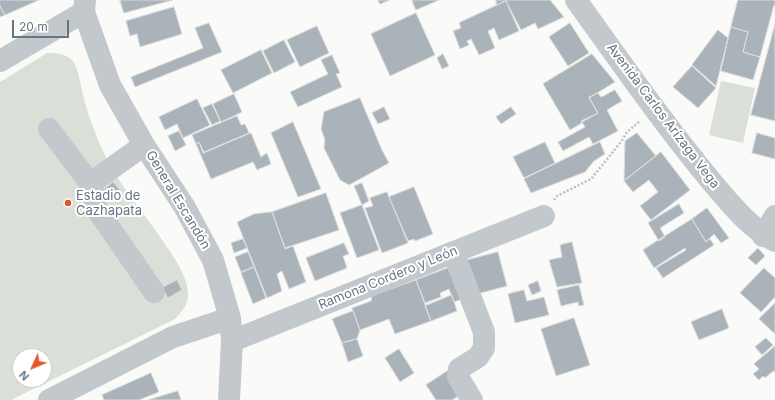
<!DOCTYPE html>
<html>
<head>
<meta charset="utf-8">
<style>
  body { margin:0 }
  #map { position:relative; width:775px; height:400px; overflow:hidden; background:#fafaf8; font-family:Inter,sans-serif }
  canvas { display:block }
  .north { position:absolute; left:12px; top:348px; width:40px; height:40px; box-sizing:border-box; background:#fff; border:1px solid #c1c8cd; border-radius:50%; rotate:226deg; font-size:11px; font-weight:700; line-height:16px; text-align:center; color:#657683 }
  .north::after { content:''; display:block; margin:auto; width:14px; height:18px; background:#e4572e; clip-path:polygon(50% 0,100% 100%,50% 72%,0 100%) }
  .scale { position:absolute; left:12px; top:20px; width:57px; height:18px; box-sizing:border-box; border:2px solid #657683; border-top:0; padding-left:5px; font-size:12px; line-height:14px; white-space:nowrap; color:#657683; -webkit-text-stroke:3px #fff; paint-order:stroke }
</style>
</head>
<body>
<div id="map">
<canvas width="775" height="400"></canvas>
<div class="north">N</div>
<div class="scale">20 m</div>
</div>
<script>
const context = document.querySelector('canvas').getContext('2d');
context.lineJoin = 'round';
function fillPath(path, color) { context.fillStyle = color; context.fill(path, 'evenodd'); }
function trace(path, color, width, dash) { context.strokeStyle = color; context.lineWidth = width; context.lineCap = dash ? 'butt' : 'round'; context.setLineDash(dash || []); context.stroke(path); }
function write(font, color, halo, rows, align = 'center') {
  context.font = font + ' Inter,sans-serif'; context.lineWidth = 4; context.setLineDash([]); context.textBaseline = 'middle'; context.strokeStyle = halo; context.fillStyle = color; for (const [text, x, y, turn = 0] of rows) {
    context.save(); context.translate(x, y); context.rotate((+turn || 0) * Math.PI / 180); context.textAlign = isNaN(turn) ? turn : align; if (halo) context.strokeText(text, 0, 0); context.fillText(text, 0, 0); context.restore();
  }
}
fillPath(new Path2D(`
  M47,53C75,53 76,63 81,86C83,96 86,106 89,116C96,135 104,156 115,174C128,194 142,212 156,231C167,248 187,272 188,293C189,304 182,311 175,319L11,400H0V82ZM20,356H44V380H20Z
  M721,81L755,88L743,143L709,135Z`), '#dadfd7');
const building = new Path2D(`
  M0,0H39L5,15L0,6Z
  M120,0H173L124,13Z
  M378,0H390L380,4Z
  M412,0H439L416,10Z
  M496,0H550L564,17L538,29L535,23L521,30L506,1L497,5Z
  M738,0H775V6L774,5L760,57L743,52L748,32L731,27Z
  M506,1L519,31L499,40L494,28L488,31L495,48L479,55L471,39L467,41L469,45L460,49L453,31L461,28L459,23Z
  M0,6L5,15L0,17Z
  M174,7L182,34L140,47L137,34L130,36L126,21Z
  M416,13L435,55L390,76L371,34Z
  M209,23L222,52L135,87L131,77L203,48L195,28Z
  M570,23L589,53L568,66L549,37Z
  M775,24V121L751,115Z
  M317,26L329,53L300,67L287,40Z
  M731,27L748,32L743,52L760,57L753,80L721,71Z
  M718,30L728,38L716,86L692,65Z
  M284,40L295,62L274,73L263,51Z
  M261,50L272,73L233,93L221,70Z
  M443,54L449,66L442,69L437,58Z
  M592,54L615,82L589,98L598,113L581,121L582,123L570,130L543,84Z
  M332,55L340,73L336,74L342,87L298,107L290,92L328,74L321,60Z
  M692,66L716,88L698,108L673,87Z
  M615,90L622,101L607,110L618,131L593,144L589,137L563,151L558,142L585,127L582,122L598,113L589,97L598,93L601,97Z
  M234,94L242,112L221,122L213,104Z
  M360,98L382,150L389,163L349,185L340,180L324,148L325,140L321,129L324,112Z
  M197,99L210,125L183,138L177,124L165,130L159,117Z
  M212,104L220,121L212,125L203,108Z
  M384,107L390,119L378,124L372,113Z
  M511,107L516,114L501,124L496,117Z
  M237,116L241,125L245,124L249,133L204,152L199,142L196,144L192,135Z
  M293,122L321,189L298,197L271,133Z
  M179,131L186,145L175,151L168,136Z
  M251,133L261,157L267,153L271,164L257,170L253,162L211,179L196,144L199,142L203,153Z
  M637,133L656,156L624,181L625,141Z
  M757,133L775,138V159L752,153Z
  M545,142L555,163L524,178L513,157Z
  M600,142L605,154L594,161L585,172L531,193L524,179Z
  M661,152L690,190L651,220L640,206L658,192L649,180L633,192L624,181Z
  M113,182L120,190L110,198L104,190Z
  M362,183L369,201L362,205L354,186Z
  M414,187L433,234L415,241L414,239L408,241L389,197Z
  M387,192L408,243L382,253L365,208L373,206L370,198Z
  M326,193L339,230L285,248L272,212Z
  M679,204L684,213L660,228L665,237L659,241L648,223Z
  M362,205L379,250L357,258L340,213Z
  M707,208L729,238L721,243L714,234L706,242L692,219Z
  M272,212L285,249L293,246L306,282L289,289L282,271L277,274L282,291L267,298L237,222L254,214Z
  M692,219L706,242L710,239L714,245L663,278L656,268L686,250L685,248L654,268L643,250Z
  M243,239L247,248L234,253L231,243Z
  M572,242L582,283L557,287L549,260L562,257L560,245Z
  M344,243L349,254L343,256L347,268L315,281L306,258Z
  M758,248L765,256L756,265L748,258Z
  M248,252L254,267L241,272L235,257Z
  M498,252L507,286L473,295L464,261Z
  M453,266L465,298L454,302L449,289L440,293L441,297L425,303L416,280Z
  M254,267L266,298L253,304L241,273Z
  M764,268L775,278V297L761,312L740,293Z
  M177,280L182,290L168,298L162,288Z
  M416,280L431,321L395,334L389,319L360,330L352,308L371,301L372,296Z
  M538,281L541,291L532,295L528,285Z
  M579,285L584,305L579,306L578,302L561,306L557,290Z
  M524,290L527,301L544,297L549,315L515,323L508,294Z
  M452,295L457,311L431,321L425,306Z
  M775,303V334L759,319Z
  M722,309L729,328L699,340L691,322Z
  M353,311L360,330L357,339L342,343L332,319Z
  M574,318L590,365L556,376L541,329Z
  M766,338L773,345L762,355L755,347Z
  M357,339L363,356L348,362L342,343Z
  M775,346V372L773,371L765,378L763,376L759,380L753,374L759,369L754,364Z
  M399,349L414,373L400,382L385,358Z
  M449,370L463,393L452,400H436L426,385Z
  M151,373L159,392L139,400H104L102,395Z
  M178,391L181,400H148Z`);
fillPath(building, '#aab3b9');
trace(building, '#dcdcda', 1);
trace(new Path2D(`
  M554,200L557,196L591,179L621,142L627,132L640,121`), '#bbbfc2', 2.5, [2, 2]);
trace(new Path2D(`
  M85,0L84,12L110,85L144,145L184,206L213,260L230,318L232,341L229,400
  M576,0C620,61 663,123 711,181C730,203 749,228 775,241
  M0,61L84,12
  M49,129L92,186
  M144,145L98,178L92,186L96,208L154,292
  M763,236L775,216
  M453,252L484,332V348L478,357L459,369L458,377L472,400
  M232,341L544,216
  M49,400L173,337L230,318`), '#c3c8cc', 22);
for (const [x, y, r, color] of [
  [68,203,4,"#e4572e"]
]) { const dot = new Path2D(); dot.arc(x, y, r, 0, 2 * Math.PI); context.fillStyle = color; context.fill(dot); trace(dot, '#fff', 1.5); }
write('13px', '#657683', '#fff', [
  ["Avenida Carlos Arízaga Vega",663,116,53],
  ["General Escandón",178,200,59],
  ["Ramona Cordero y León",388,278,-22]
]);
write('13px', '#657683', '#fff', [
  ["Estadio de",76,196],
  ["Cazhapata",76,211]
], 'left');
</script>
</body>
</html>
